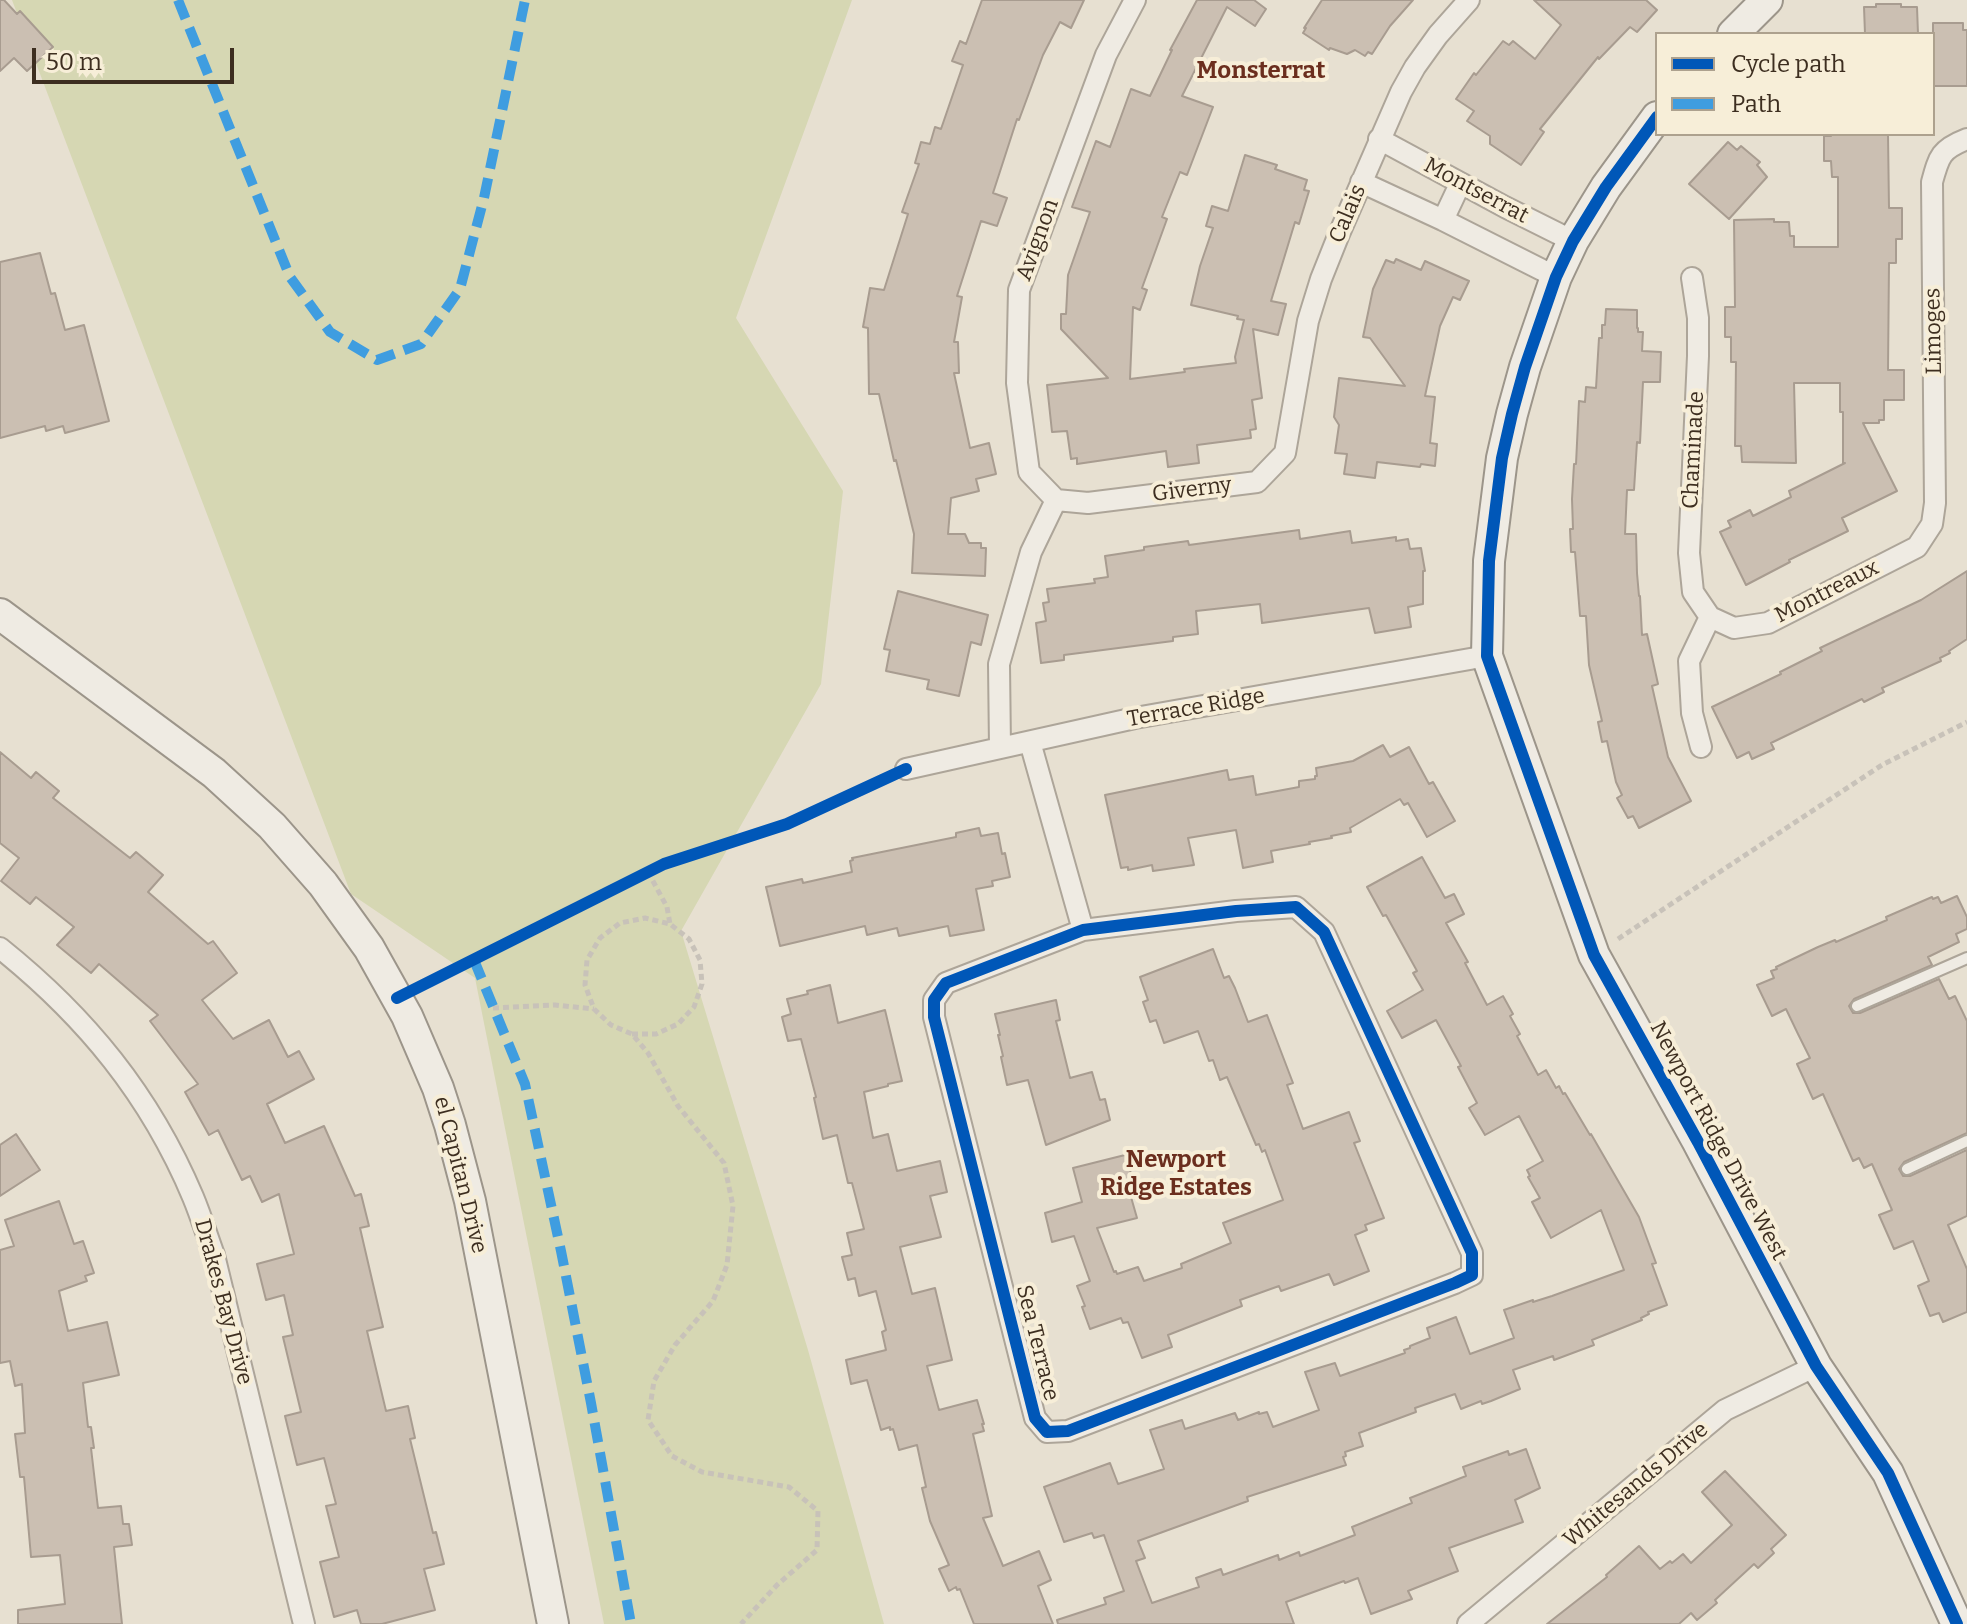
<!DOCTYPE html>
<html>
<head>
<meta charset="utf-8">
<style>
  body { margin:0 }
  #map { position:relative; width:1967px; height:1624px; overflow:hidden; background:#e7e0d1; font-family:Bitter,serif }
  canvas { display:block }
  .legend { position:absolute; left:1655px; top:32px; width:280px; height:104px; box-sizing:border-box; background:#f7eed8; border:2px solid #ada18e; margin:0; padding:10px 14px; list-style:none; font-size:24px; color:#3d2e20 }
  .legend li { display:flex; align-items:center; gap:16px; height:40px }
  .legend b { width:40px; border:2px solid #ada18e }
  .scale { position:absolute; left:32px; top:48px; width:202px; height:36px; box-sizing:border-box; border:4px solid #3d2e20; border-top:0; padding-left:10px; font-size:24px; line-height:28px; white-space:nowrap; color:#3d2e20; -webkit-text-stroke:6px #f7eed8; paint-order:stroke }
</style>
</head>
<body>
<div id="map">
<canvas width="1967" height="1624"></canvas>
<ul class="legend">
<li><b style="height:10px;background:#0057b8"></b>Cycle path</li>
<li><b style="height:10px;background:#3f9de0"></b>Path</li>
</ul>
<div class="scale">50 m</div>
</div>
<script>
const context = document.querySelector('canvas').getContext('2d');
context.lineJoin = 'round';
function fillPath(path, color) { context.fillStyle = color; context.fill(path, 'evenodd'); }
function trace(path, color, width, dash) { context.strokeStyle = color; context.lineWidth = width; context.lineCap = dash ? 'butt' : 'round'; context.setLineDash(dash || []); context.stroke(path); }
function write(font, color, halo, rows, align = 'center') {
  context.font = font + ' Bitter,serif'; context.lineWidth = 8; context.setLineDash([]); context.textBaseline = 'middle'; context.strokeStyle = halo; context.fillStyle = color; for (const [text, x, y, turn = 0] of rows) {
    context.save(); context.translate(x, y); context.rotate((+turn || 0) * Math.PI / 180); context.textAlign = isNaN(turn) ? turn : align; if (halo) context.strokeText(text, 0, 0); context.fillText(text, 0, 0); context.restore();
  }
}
fillPath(new Path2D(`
  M12,0H852L736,318L843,491L821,684L681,931L808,1350L884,1624H604L475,978L351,894Z`), '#d6d7b3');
const building = new Path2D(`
  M0,0H4L17,14L20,11L53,47L27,71L14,58L0,71Z
  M982,0H1084L1071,28L1060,22L1043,55L1019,120L1017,119L993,193L1007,198L997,226L981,221L957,296L962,297L954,342H958L959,373H954L970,448L989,443L996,474L976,479L979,491L951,498L948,534H965L969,543H981V548H986L985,576L912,573L914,534L896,460L894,461L879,394H869L868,328L863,327L870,288L884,290L908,214L902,212L919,164L915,163L921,142L930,144L935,127L941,129L963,65L952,61L960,41L966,44Z
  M1197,0H1254L1266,9L1255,26L1227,7L1182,96L1213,107L1187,175L1180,172L1162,217L1167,219L1142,288L1147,290L1140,310L1133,307L1130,379L1185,372L1184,369L1236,363L1235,357L1244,320L1237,319L1238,316L1191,305L1200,266L1213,228L1206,226L1212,206L1228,211L1245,155L1277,165L1275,169L1307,180L1304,190L1309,191L1299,224L1295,222L1271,301L1286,304L1278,335L1253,329L1262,398L1252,400L1256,429L1250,430L1251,438L1197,445L1199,463L1168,467L1166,451L1077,464V458L1071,459L1067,431L1052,432L1047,385L1108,378L1061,329V314H1066L1068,275L1090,212L1072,207L1096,141L1110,147L1131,89L1150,96L1172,50H1170Z
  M1322,0H1413L1390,26L1372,54L1368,52L1365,56L1355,50L1347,54L1330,48L1329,50L1303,33L1306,28H1304Z
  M1534,0H1646L1657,10L1637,32L1630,27L1599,59L1598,57L1540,129L1544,132L1521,165L1490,144V136L1467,121L1474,111L1456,99L1474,73L1476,75L1503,41L1509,45L1513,41L1535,59L1561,25Z
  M1876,4H1901V7H1917L1918,34H1865L1864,7H1876Z
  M1933,23H1963V30H1967V86H1933Z
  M1831,134H1888L1889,208H1902V239H1896V263H1889L1888,370H1904V400H1884V420H1879V423H1863L1897,491L1842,518L1848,531L1789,560L1790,562L1746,585L1720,532L1731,527L1728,521L1750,510L1753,516L1791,497L1789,491L1845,463H1843V412H1840V383H1794L1796,463L1742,462L1741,446H1735L1736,362H1731V337H1725V307H1735L1734,220L1774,219V222H1789L1790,236H1794V247H1838V177H1832L1831,161H1824V136H1831Z
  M1728,142L1737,150L1741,146L1760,162L1757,165L1767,177L1729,219L1689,184Z
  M40,253L51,294L55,293L65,330L84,325L109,421L65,433L63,426L46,431L45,426L0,438V262Z
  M1396,259L1421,270L1425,261L1469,281L1460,300L1453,297L1440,326L1425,396L1435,397L1430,443L1437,444L1435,466L1421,464L1420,467L1377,462L1375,478L1344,474L1347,454L1335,453L1339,425L1334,417L1339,378L1405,386L1370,338L1363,337L1373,289L1386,260L1394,263Z
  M1606,309L1637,310V328H1638V332H1643L1642,351L1661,352L1660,382H1643L1640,443L1637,442L1634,490H1627L1625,534H1636L1637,573L1639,596H1640L1642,635L1647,634L1658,684L1652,686L1668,757L1691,801L1639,828L1633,816L1628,818L1617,798L1622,795L1616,782L1607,741L1602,742L1598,722L1602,721L1589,665L1586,616H1580L1575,552H1571L1570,529H1573L1572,499L1574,464H1576L1579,401L1585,402L1586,387L1596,388L1599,338H1602V325H1605Z
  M1299,530L1300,539L1350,531L1352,543L1396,537V541L1408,539L1410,549L1421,548L1425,571H1423V604L1408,607L1411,627L1375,633L1369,608L1262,623L1260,604L1196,611L1198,634L1173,637V641L1064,655V660L1041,663L1036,623L1046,621L1043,603L1049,602L1047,589L1095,583L1094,579L1108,577L1105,556L1144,550V547L1188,541L1189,545Z
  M1967,571V639L1949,651L1950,653L1940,658L1941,661L1882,688L1884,692L1864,702L1862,699L1771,743L1774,749L1752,759L1749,752L1737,758L1712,707L1781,674L1780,672L1822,651L1820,648L1921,600Z
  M898,591L988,615L981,645L971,642L959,696L927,689L929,680L886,671L890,650L884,649Z
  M1383,745L1390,757L1409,747L1429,784L1433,782L1455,821L1427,837L1408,803L1404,805L1400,799L1350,828L1351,832L1331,836L1332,838L1309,842L1310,844L1271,851L1273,862L1243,868L1236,830L1188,838L1194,865L1153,871L1152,865L1128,870V867L1121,868L1105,795L1227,770L1229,780L1253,776L1256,795L1299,787V781L1315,779V776H1317L1316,768L1353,761Z
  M0,752L31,778L36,772L59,791L53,798L130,858L136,852L163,875L148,892L208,944L213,941L237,973L202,1000L233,1039L269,1020L288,1057L299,1051L314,1079L267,1104L285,1143L324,1126L355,1196L361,1194L369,1226L360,1228L383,1327L367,1331L386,1411L408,1406L415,1438L410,1439L433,1533L436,1532L444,1564L424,1569L435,1610L382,1624H361L357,1610L334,1617L320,1562L339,1557L326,1506L336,1504L324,1458L297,1465L285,1416L301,1412L283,1337L293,1335L284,1295L266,1300L257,1264L294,1254L279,1194L262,1202L250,1176L242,1180L218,1130L209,1135L185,1092L198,1084L150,1021L158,1015L99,964L91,973L57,945L74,927L36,897L30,904L1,881L19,858L0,843Z
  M979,828L981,836L998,833L1002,854L1005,853L1010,877L992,881L993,886L976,889L984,930L950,936L948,926L899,936L897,928L867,935L865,926L780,946L766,887L802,879L803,883L852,872L850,861L853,860L852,858L956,837V833Z
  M1422,857L1445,898L1454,894L1464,914L1446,923L1468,962L1465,963L1487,1005L1503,996L1513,1014L1510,1016L1520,1034L1517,1036L1538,1075L1546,1070L1556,1088L1559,1086L1563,1094L1565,1093L1590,1135L1591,1134L1639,1217L1656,1263L1652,1264L1667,1305L1648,1312L1649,1314L1641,1318L1642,1320L1592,1340L1594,1345L1554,1360L1553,1356L1513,1370L1520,1389L1491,1401L1482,1404L1481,1401L1461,1409L1455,1394L1415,1408L1416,1412L1359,1433L1363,1446L1345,1452L1346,1456L1343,1457L1346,1465L1247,1497L1248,1501L1138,1541L1145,1558L1136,1561L1152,1603L1199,1587L1196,1578L1221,1569L1223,1575L1278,1555L1279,1560L1299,1552L1300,1556L1355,1535L1352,1527L1412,1503L1410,1498L1466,1476L1463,1467L1508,1451L1509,1455L1526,1449L1540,1488L1515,1500L1523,1522L1449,1548L1458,1571L1408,1591L1412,1599L1371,1614L1358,1578L1345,1583L1344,1581L1286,1602L1294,1624H1058L1057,1620L1106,1604L1104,1598L1124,1591L1104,1535L1094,1538L1092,1533L1064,1542L1044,1487L1110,1463L1118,1484L1164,1469L1150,1430L1182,1420L1185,1429L1235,1413L1238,1420L1259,1412V1414L1267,1412L1273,1427L1319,1410L1305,1372L1335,1363L1340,1376L1405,1353L1404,1350L1410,1348V1346L1430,1338L1427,1328L1456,1317L1470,1354L1514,1338L1504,1310L1533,1300V1302L1552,1296L1624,1270L1601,1210L1551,1238L1532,1202L1540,1198L1528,1177L1530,1176L1527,1170L1543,1161L1519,1116L1485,1135L1469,1108L1477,1103L1458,1067L1461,1066L1436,1020L1402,1038L1387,1011L1423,990L1413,973L1417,971L1386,915L1383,916L1367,887Z
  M1957,896L1967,917V929L1956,934L1959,942L1928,957L1932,965L1854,999L1849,1006L1853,1013H1860L1939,979L1949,999L1955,996L1967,1021V1133L1904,1162L1899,1169L1903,1176H1910L1967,1150V1216L1948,1225L1967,1269V1312L1943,1322L1939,1313L1930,1316L1918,1286L1929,1281L1913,1241L1894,1249L1879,1215L1892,1210L1872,1164L1864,1168L1859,1158L1853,1161L1823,1094L1813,1099L1797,1064L1810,1058L1798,1034L1786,1009L1772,1016L1757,985L1774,978L1771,971L1777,969L1776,967L1818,947L1835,940L1836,942L1887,920L1886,917L1932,897L1933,899L1938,897L1941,903Z
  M1213,949L1224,978L1229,976L1235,988L1248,1022L1267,1015L1293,1083L1287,1085L1303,1129L1349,1112L1360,1141L1354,1143L1384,1218L1365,1225L1367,1230L1355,1235L1369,1271L1334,1285L1329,1274L1281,1291L1279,1286L1240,1300L1242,1306L1168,1335L1172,1347L1142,1358L1128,1322L1123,1323L1121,1318L1090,1329L1082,1307L1085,1306L1077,1286L1090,1281L1074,1236L1052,1242L1045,1213L1082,1202L1073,1168L1125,1155L1138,1195L1131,1197L1137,1218L1097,1228L1114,1272L1116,1271L1117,1274L1138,1267L1144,1281L1182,1268L1181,1264L1231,1243L1223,1223L1283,1200L1265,1150L1262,1152L1259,1144L1256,1145L1227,1077L1220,1080L1213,1060L1209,1061L1198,1031L1164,1043L1156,1020L1150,1022L1143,1002L1148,1000L1140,977Z
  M830,985L838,1023L885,1010L902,1081L888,1084V1086L864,1092L873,1138L888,1134L897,1171L940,1161L947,1192L930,1196L941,1237L900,1247L912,1294L935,1288L952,1360L927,1366L939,1410L977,1400L984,1424H982L984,1431L973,1434L992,1516L983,1518L1003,1566L1039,1551L1051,1580L1038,1586L1053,1624H974L960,1589L957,1590L956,1587L949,1591L939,1569L949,1565L930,1521L922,1488L926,1487L917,1445L899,1450L893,1429L890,1430V1427L881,1430L867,1380L851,1384L846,1360L886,1350L882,1332L886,1330L876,1291L859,1296L855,1278L848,1280L842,1257L852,1255L847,1233L864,1229L852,1183H848L837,1135L823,1139L814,1098L816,1097L801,1039L788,1041L782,1017L791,1014L787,999L808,994L807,991Z
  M1056,1000L1060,1020L1056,1021L1070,1078L1092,1072L1100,1100L1105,1099L1110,1120L1046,1145L1028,1080L1007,1085L1001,1057L1003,1056L998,1035H1000L995,1014Z
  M16,1134L40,1170L0,1196V1145Z
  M59,1201L74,1244L83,1241L94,1273L85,1276L87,1281L59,1291L68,1331L107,1322L119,1375L83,1383L88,1427H91L94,1448H91L98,1508L121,1506L123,1524H129L132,1545L114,1547L122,1624H18V1610L65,1604L60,1555L31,1557L24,1477H20L15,1434L25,1433L22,1384L15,1386L10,1361L0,1363V1250L14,1246L5,1220Z
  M1725,1471L1786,1535L1771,1549L1774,1553L1758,1568L1754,1564L1715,1600L1717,1603L1697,1620L1691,1613L1679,1624H1547L1607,1577L1606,1575L1639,1546L1660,1569L1670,1561L1672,1563L1683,1554L1691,1563L1732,1525L1702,1492Z`);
fillPath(building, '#cbbfb2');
trace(building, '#a89c90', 2);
const lane = new Path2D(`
  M1857,1006L1967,958
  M1907,1169L1967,1141`);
const street = new Path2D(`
  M1135,0L1106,55L1019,290L1017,383L1029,472L1056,500L1088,503L1257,482L1285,453L1308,321L1321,279L1339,234L1401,92L1415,67L1438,35L1469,0
  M1379,139L1505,207L1573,241
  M1361,182L1443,220L1556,277
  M1443,220L1460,184
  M1692,278L1698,318V356L1689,553L1693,592L1710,617
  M1710,617L1734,628L1768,623L1917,547L1932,524L1935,503L1932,182C1939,156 1941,149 1967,139
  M1030,742L1083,930
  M1701,747L1692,713L1689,661L1710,617
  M1000,748L999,664L1031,552L1056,500
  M906,769L1135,718L1487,656
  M1296,907L1324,932L1472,1253V1275L1455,1283L1068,1431L1047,1432L1035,1418L934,1017V1000L946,983L1083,930L1236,911Z
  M0,948C86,1017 150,1095 193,1197C201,1216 207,1236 214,1255L304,1624
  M1468,1624L1725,1410L1816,1366`);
const secondary = new Path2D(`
  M1733,34L1767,0
  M1657,117L1606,187L1573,241L1556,277L1525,367L1512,414L1502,458L1489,561L1487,656L1594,955L1698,1142L1816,1366L1888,1473L1957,1624
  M0,614L214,773L272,826L323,884L369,948L407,1016L438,1088L450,1125L470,1201L553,1624`);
trace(lane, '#ada599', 14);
trace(street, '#ada599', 24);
trace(secondary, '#9c958a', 34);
trace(new Path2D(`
  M648,872L667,907L670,924
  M1618,939L1882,765L1967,722
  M493,1008L555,1005L594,1009
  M632,1034H656L678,1024L694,1007L702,984L700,960L689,939L670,924L645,918L620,923L600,938L587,960L585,985L594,1009L611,1025L632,1034L648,1053L678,1106L724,1163L733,1206L727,1265L713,1301L675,1345L654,1381L648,1420L672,1456L702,1472L789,1487L818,1511L817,1550L777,1585L741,1624`), '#c8c2b9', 5, [6, 4]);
trace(lane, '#efebe3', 10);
trace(street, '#efebe3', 20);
trace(secondary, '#efebe3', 30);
trace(new Path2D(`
  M178,0L290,277L330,332L377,360L421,344L460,289L484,198L525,0
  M474,960L525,1084L561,1251L591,1403L631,1624`), '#3f9de0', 10, [20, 10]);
trace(new Path2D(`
  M1657,117L1606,187L1573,241L1556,277L1525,367L1512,414L1502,458L1489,561L1487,656L1594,955L1698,1142L1816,1366L1888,1473L1957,1624
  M1296,907L1324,932L1472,1253V1275L1455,1283L1068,1431L1047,1432L1035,1418L934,1017V1000L946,983L1083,930L1236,911Z
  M397,998L664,864L787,824L906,769`), '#0057b8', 12);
write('22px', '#3d2e20', '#f7eed8', [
  ["Montserrat",1476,191,28],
  ["Calais",1348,214,-67],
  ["Avignon",1038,240,-70],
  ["Limoges",1934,331,-91],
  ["Chaminade",1694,450,-87],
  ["Giverny",1192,490,-7],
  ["Montreaux",1827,592,-27],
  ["Terrace Ridge",1196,708,-10],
  ["Newport Ridge Drive West",1718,1141,62],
  ["el Capitan Drive",460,1175,76],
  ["Drakes Bay Drive",223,1302,75],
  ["Sea Terrace",1037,1343,76],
  ["Whitesands Drive",1636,1485,-40]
]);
write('bold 24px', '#6b2e1e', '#f7eed8', [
  ["Monsterrat",1261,71],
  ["Newport",1176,1160],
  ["Ridge Estates",1176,1188]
]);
</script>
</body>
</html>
